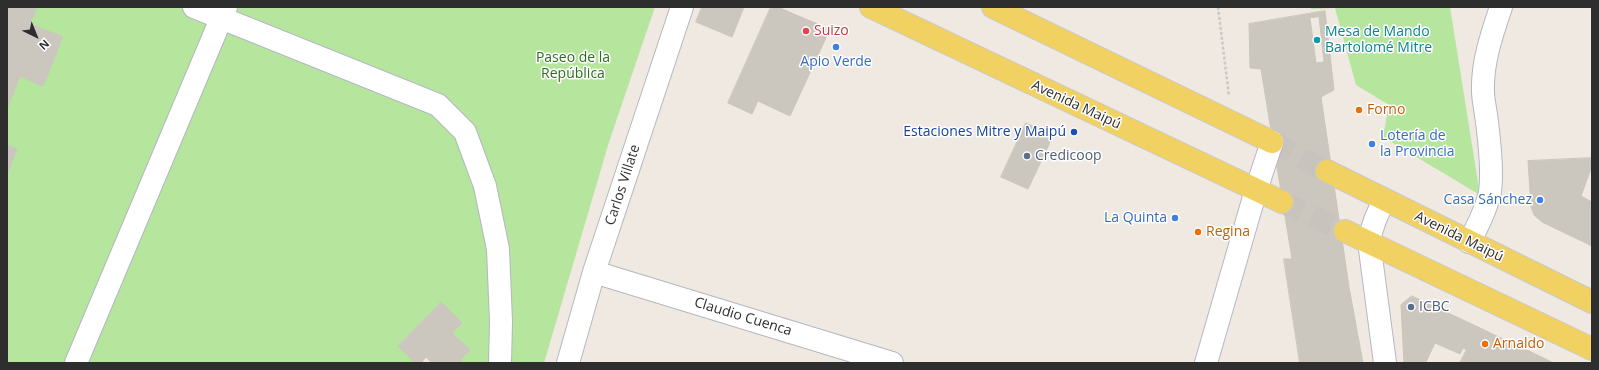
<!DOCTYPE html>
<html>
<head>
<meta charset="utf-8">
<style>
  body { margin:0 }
  #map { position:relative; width:1599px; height:370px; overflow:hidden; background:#efe9e1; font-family:"Open Sans",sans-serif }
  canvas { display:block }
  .frame { position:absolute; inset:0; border:8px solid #2e2e2e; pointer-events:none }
  .north { position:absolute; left:16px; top:16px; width:40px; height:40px; -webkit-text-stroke:3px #fff; paint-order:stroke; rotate:137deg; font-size:11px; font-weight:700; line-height:16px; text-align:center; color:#2e2e2e }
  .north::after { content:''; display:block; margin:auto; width:14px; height:18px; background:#2e2e2e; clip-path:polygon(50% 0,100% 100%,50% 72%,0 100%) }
</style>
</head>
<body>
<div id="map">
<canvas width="1599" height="370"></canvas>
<div class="frame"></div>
<div class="north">N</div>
</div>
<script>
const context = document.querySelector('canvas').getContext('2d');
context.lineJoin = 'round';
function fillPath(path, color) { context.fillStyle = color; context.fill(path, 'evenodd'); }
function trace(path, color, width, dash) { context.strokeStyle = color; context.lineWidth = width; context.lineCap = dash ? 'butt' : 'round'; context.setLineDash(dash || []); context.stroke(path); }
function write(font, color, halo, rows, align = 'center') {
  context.font = font + ' "Open Sans",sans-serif'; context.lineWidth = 3; context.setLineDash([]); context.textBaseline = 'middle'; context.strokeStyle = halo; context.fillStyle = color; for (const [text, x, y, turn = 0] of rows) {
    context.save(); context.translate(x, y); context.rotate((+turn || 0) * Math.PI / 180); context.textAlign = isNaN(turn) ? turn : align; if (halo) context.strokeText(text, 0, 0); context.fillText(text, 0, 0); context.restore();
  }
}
fillPath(new Path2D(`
  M37,7H655L609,142L544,363H463L460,360L469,350L452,333L462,323L441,302L398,346L415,363H7V174L17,149L7,145V109L20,76L43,85L63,38L30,24Z
  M1311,7H1450L1480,195L1383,137L1389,105L1356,85L1335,8L1311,9Z`), '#b6e59e');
const building = new Path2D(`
  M7,7H37L30,24L63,37L43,86L20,76L7,109Z
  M702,7H744L732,37L696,22Z
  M771,7H778L796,15L752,114L728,103Z
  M1325,11L1334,90L1321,97L1349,287L1292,259L1261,69L1250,68L1249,24Z
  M796,15L830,29L790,116L758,101Z
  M1319,17L1324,62L1316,63L1310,18Z
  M1026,123L1053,136L1028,189L1001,177Z
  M7,145L17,149L7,174Z
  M1592,158V166L1567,234L1542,222L1534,215L1531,207L1528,161Z
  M1581,196L1592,202V246L1567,234Z
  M1284,259H1292L1349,287L1363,363H1300Z
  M1412,296L1478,327L1467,350L1463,348L1460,354L1435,343L1426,362L1422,363H1404L1401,305Z
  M441,302L462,323L452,333L470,350L460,360L463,363H432L426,357L421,363H415L398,346Z
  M1478,327L1503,339L1491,363H1460Z
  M1503,339L1529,351L1524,363H1491Z
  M1529,351L1554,363H1524Z`);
fillPath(building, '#cbc7bf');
trace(building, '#cbc5ba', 1);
trace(new Path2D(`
  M1272,142L1327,171
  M1282,202L1345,231`), '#c8c4bd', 22, [22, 11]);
const minor = new Path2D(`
  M194,7L438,105L465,132L485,186L498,249L501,322L500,363
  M1385,200C1376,214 1372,226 1369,242L1385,363
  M1469,242C1477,228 1484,213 1489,197C1494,176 1489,137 1486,115C1485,107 1483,99 1483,91C1482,62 1492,34 1501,7
  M594,272L892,363
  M76,363L226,7
  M568,363L594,272L682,7
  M1206,363L1256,190L1272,142`);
const major = new Path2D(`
  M871,7L1282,202
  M993,7L1272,142
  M1327,171L1592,302
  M1345,231L1592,349`);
trace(minor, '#b4b7c1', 24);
trace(major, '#c9c9c9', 24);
trace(new Path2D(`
  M1218,7L1229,96`), '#c9c9c9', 2.5, [3, 2]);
trace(minor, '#fff', 22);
trace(major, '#f2d163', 22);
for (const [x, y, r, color] of [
  [806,31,4,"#e0444e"],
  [1317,40,4,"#0f9aa8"],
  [836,47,4,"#3f7fe0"],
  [1359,110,4,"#e8710a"],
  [1074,132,4,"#1a4fb4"],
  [1372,144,4,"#3f7fe0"],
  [1027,156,4,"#5c6f8a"],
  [1540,200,4,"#3f7fe0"],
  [1175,218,4,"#3f7fe0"],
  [1198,232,4,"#e8710a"],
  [1411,307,4,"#5c6f8a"],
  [1485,344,4,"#e8710a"]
]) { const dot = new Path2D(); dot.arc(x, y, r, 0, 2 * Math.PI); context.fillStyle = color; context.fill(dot); trace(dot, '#fff', 1.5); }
write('14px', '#be3a42', '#fff', [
  ["Suizo",814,31]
], 'left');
write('14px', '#0d838f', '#fff', [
  ["Mesa de Mando",1325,32],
  ["Bartolomé Mitre",1325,48]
], 'left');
write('14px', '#2c6e1b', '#fff', [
  ["Paseo de la",573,58],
  ["República",573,74]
]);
write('14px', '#366cbe', '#fff', [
  ["Apio Verde",836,62,"center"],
  ["Lotería de",1380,136,"left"],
  ["la Provincia",1380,152,"left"],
  ["Casa Sánchez",1532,200],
  ["La Quinta",1167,218]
], 'right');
write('14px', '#2e2e2e', '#fff', [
  ["Avenida Maipú",1076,105,25],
  ["Carlos Villate",623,185,-72],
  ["Avenida Maipú",1459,237,26],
  ["Claudio Cuenca",743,317,17]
]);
write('14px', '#c56008', '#fff', [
  ["Forno",1367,110],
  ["Regina",1206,232],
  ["Arnaldo",1493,344]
], 'left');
write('14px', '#164399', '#fff', [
  ["Estaciones Mitre y Maipú",1066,132]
], 'right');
write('14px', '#4e5e75', '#fff', [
  ["Credicoop",1035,156],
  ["ICBC",1419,307]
], 'left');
</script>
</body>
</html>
